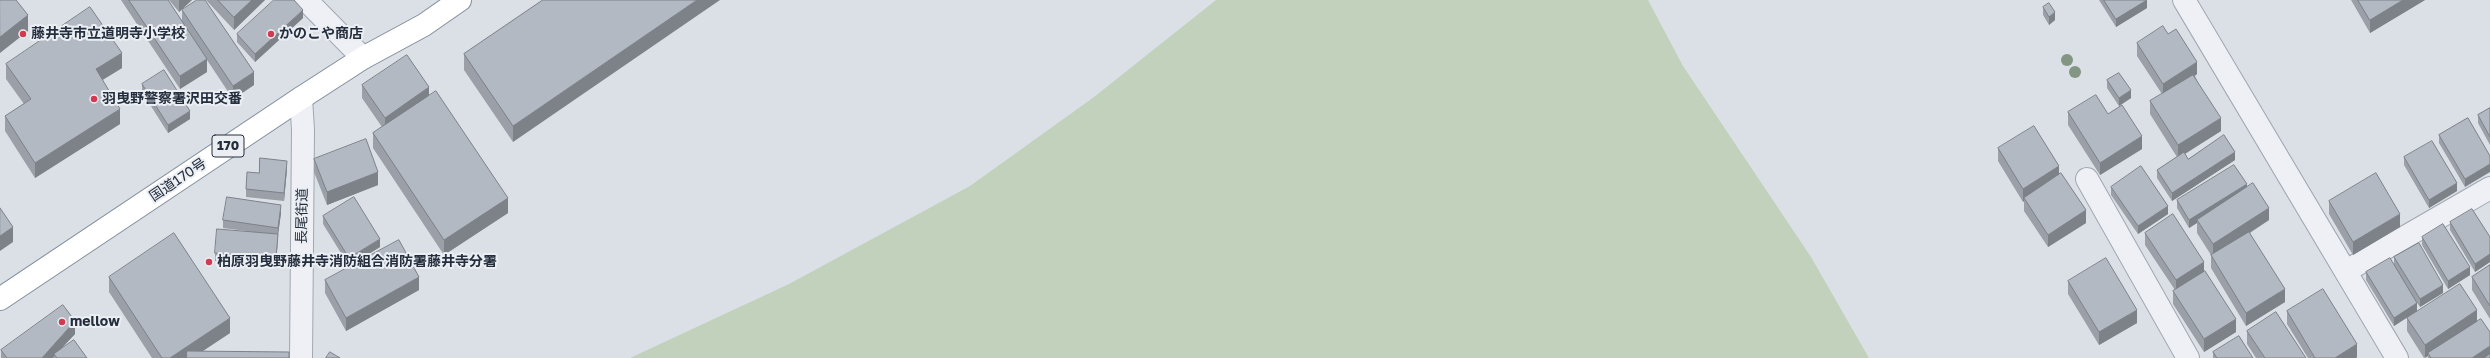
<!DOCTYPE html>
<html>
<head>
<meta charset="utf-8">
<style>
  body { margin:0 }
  canvas { display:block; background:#dbe0e6 }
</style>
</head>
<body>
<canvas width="2490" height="358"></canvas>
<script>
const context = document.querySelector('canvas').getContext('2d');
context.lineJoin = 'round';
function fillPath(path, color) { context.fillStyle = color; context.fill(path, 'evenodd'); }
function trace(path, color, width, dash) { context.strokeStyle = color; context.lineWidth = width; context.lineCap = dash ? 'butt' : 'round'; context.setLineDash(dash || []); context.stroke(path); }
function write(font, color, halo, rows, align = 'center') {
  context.font = font + ' "Golos Text","Noto Sans JP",sans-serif'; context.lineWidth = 4; context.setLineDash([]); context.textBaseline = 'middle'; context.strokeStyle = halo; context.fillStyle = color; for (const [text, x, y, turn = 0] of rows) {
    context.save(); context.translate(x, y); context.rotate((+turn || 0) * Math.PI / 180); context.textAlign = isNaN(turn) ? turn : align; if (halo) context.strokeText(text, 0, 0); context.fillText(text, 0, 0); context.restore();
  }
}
fillPath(new Path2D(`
  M1216,0H1648L1683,66L1811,257L1869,358H630L789,284L970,186L1094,97Z`), '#c2d1bc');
const minor = new Path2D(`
  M306,0L363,58
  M2184,0L2397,358
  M2087,179L2188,358
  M2346,271L2490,188
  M301,358L303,130L301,98`);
const highway = new Path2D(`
  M0,299L301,98L363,58L424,25L460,0`);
trace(minor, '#a1a7b0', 24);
trace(highway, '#838d9d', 24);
trace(minor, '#eef0f5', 22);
trace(highway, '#fff', 22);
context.fillStyle = '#829683';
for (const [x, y] of [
  [2067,60],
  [2075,72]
]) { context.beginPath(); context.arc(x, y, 6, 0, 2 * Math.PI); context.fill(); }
fillPath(new Path2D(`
  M121,0H168L182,21V10L254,85L233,99L207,60V72L180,89Z
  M169,0H192L179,12Z
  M206,0H265L234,30Z
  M543,0L513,142L464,70V54Z
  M2099,0H2147V8L2116,27Z
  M2351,0H2425L2370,33Z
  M2043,7L2055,20L2049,25L2043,15Z
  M303,18L255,62L237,42V34Z
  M2137,43L2197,74L2195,76L2221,131L2185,154L2188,159L2235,160L2172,201L2157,178V170L2177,157L2150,114V101L2162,94L2137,56Z
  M6,64L122,68L102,80L120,124L35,178L5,131V116L24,104L6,79Z
  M2107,80L2131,98L2119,106L2107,88Z
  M142,84L190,119L168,133L142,92Z
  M362,85L429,95L508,213L444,255L373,148V133L382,127L362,98Z
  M2490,108V145L2478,123V115Z
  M2068,112L2108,114L2142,149L2100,175L2068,125Z
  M2468,118L2465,187L2439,143V135Z
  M1998,148L2059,175L2086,223L2048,247L2024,211V201L2023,202L1998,161Z
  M2404,157L2457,191L2429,208L2404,165Z
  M314,159L378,185L327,205L314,172Z
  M287,169L284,201L246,197V189Z
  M2111,187L2168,214L2138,234L2111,195Z
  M2247,188L2269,220L2250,233L2285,302L2246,326L2211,268V255L2197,233V223L2189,228L2177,208V200Z
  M2329,201L2400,227L2353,255L2329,214Z
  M281,213L278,235L276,266L215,261V253L246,231L223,228V220Z
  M323,216L380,247L349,266L323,224Z
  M2450,222L2490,237V262L2475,272L2450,230Z
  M2145,233L2204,271L2236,332L2204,352L2173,304V291L2175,290L2145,245Z
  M2422,237L2470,275L2448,289L2422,245Z
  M2394,257L2443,293L2420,307L2417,303V311L2394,326L2366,280V272L2394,265Z
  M2490,265V319L2472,290V277Z
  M109,277L230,333L203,351L289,358H152L109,292Z
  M325,280L419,290L346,331L325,293Z
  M2068,281L2137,323L2099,345L2068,294Z
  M2287,311L2357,357L2356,358H2308L2287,324Z
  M2407,318L2477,321L2490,358H2428V356L2424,358L2407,331Z
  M2247,331L2306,358H2256L2247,344Z
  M75,334L62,348L87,358H54V357L53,358H1V350Z
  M2213,352L2253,358H2213Z`), '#9a9fa8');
fillPath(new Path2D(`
  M179,0H192L179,12Z
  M252,0H265L234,30V17Z
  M697,0H720L513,142V126Z
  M2147,0V8L2116,27V19Z
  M2403,0H2425L2370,33V20Z
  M303,10V18L255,62V54Z
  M2055,12V20L2049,25V17Z
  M28,15V31L0,53V37Z
  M122,53V68L96,84V69Z
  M207,59V72L180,89V76Z
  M2197,62V74L2163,96V84Z
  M254,72V85L233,99V86Z
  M429,87V100L385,131V118Z
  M2131,90V98L2119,106V98Z
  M120,109V124L35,178V163Z
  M190,111V119L168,133V125Z
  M2221,118V131L2178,158V145Z
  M2142,136V149L2100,175V163Z
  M2235,152V160L2172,201V193Z
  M287,161V169L284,201V193Z
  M2490,164V172L2465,187V179Z
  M2059,166V179L2024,198V201L2023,202V189Z
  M378,172V185L327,205V192Z
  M2457,183V191L2429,208V200Z
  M2247,184V192L2197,220V223L2189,228V220Z
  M508,198V213L444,255V240Z
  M281,205V213L278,235L276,266L278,228Z
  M2168,206V214L2138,234V226Z
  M2269,208V220L2213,256V244Z
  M2086,210V223L2048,247V235Z
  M2400,214V227L2353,255V242Z
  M13,227V242L0,251V236Z
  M380,239V247L349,266V258Z
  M2490,254V262L2475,272V264Z
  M2204,262V275L2176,293V280Z
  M2470,267V275L2448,289V281Z
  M419,277V290L346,331V318Z
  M2443,285V293L2420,307V299Z
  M2285,289V302L2246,326V313Z
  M2417,303V311L2394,326V318Z
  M2137,310V323L2099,345V332Z
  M2477,310V323L2428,353V356L2425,358V345Z
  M230,318V333L192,358H170Z
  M2236,319V332L2204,352V339Z
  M75,321V334L55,355L54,354V357L53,358H42Z
  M2357,344V357L2356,358H2335Z
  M2490,346V354L2484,358H2472Z`), '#7d8288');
const building = new Path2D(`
  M0,0H16L28,15L0,37Z
  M129,0H168L207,59L180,76Z
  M197,0H205L254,72L233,86L182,10Z
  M218,0H252L234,17Z
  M274,0H294L303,10L255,54L237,34Z
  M543,0H697L513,126L464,54Z
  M2104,0H2147L2116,19Z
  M2358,0H2403L2370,20Z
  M2049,3L2055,12L2049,17L2043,7Z
  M90,7L122,53L96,69L120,109L35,163L5,116L31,99L6,64Z
  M2163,26L2168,34L2176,29L2197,62L2163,84L2137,43Z
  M407,55L429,87L385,118L362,85Z
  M164,70L190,111L168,125L142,84Z
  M2119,73L2131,90L2119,98L2107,80Z
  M2193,75L2221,118L2178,145L2150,101Z
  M436,91L508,198L444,240L373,133Z
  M2096,95L2108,114L2122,105L2142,136L2100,163L2068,112Z
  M2490,108V137L2478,115Z
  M2468,118L2490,156V164L2465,179L2439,135Z
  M2034,126L2059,166L2023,189L1998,148Z
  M2224,135L2235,152L2172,193L2157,170L2184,152L2188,159Z
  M366,139L378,172L327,192L314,159Z
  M2432,141L2457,183L2429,200L2404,157Z
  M260,158L287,161L284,193L246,189L247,172L259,173Z
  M2234,165L2247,184L2189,220L2177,200Z
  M2141,166L2168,206L2138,226L2111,187Z
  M2061,173L2086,210L2048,235L2024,198Z
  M2376,173L2400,214L2353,242L2329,201Z
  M2253,183L2269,208L2213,244L2197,220Z
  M227,197L281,205L278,228L223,220Z
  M354,197L380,239L349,258L323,216Z
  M0,208L13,227L0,236Z
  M2472,209L2490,237V254L2475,264L2450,222Z
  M2173,214L2204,262L2176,280L2145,233Z
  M2443,224L2470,267L2448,281L2422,237Z
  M217,229L278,234L276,258L215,253Z
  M2249,232L2285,289L2246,313L2211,255Z
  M174,233L230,318L170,358H162L109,277Z
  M399,240L419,277L346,318L325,280Z
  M2419,243L2443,285L2420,299L2394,257Z
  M2106,258L2137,310L2099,332L2068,281Z
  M2390,258L2417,303L2394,318L2366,272Z
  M2490,265V306L2472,277Z
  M2205,271L2236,319L2204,339L2173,291Z
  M2460,284L2477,310L2425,345L2407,318Z
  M2323,289L2357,344L2335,358H2315L2287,311Z
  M63,305L75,321L42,358H7L1,350Z
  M2276,312L2306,358H2265L2247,331Z
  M2481,319L2490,332V346L2472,358H2431L2428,353Z
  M2239,336L2253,358H2217L2213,352Z
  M74,340L87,358H57L54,354Z
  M187,351L289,352V358H187Z
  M330,352L340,358H326Z
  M2490,354V358H2484Z`);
fillPath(building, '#b3b9c3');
trace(building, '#7d8288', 1);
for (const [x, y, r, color] of [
  [23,34,4,"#d13b52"],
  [271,34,4,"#d13b52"],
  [94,99,4,"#d13b52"],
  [209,262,4,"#d13b52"],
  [62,322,4,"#d13b52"]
]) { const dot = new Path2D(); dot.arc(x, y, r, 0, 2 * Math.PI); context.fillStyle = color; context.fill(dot); trace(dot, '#ebeff4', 1.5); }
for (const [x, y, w] of [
  [228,146,32]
]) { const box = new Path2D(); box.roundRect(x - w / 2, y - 11, w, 22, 3); context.fillStyle = '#ebeff4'; context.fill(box); trace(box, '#252e3d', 1); }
write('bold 13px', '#252e3d', null, [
  ["170",228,146]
]);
write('bold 14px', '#252e3d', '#ebeff4', [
  ["藤井寺市立道明寺小学校",31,34],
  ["かのこや商店",279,34],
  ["羽曳野警察署沢田交番",102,99],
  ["柏原羽曳野藤井寺消防組合消防署藤井寺分署",217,262],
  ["mellow",70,322]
], 'left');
write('14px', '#252e3d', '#ebeff4', [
  ["国道170号",178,180,-34],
  ["長尾街道",302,216,-89]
]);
</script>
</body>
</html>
